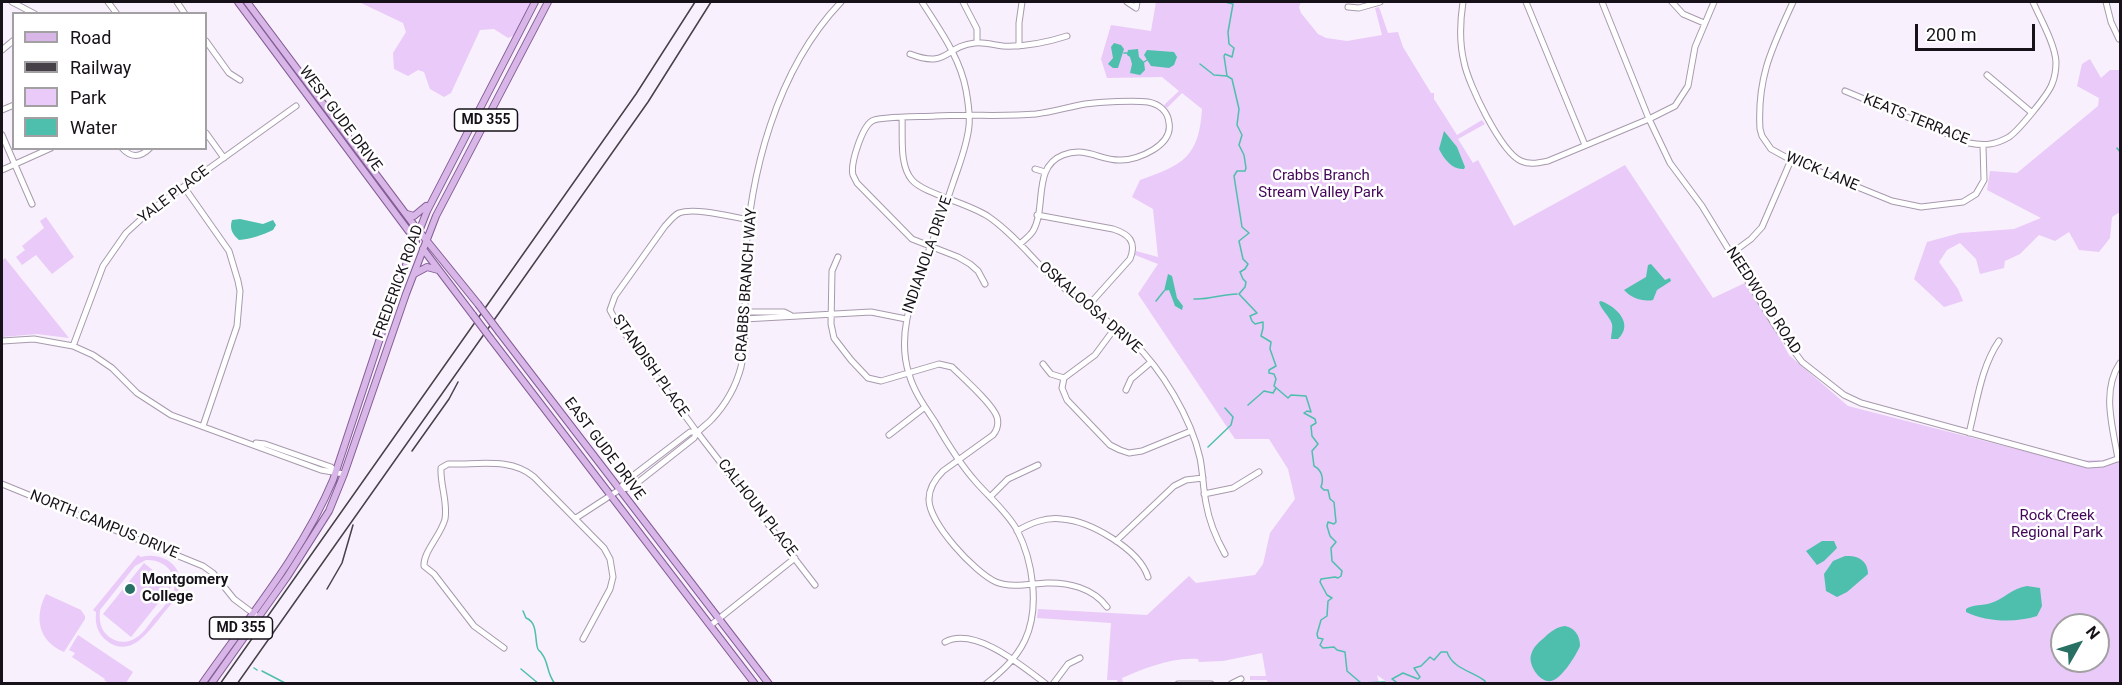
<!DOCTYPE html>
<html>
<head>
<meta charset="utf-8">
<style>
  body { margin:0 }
  #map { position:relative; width:2122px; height:685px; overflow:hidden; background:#f8f0fc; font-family:Roboto,sans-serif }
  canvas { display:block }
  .frame { position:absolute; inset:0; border:3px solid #171219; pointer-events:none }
  .legend { position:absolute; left:12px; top:12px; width:195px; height:138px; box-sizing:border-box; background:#fff; border:2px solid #a2a0a3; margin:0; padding:8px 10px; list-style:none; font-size:18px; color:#171219 }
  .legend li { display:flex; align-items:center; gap:12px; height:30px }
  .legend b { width:30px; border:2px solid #a2a0a3 }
  .north { position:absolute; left:2050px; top:613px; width:60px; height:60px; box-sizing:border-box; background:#fff; border:2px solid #a2a0a3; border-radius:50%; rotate:51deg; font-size:16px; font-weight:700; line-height:24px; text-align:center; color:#171219 }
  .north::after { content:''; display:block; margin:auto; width:21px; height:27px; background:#286f64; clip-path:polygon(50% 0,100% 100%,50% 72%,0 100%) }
  .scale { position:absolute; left:1915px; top:24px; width:120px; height:27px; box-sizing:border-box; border:3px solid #171219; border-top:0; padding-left:8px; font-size:18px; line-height:21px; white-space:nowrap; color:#171219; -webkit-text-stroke:4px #fff; paint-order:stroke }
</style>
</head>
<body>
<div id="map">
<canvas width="2122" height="685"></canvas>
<div class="frame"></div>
<ul class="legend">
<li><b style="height:8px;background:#d9b6e8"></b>Road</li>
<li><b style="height:8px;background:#464048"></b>Railway</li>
<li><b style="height:16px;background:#e9caf8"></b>Park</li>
<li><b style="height:16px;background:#4ebfad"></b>Water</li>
</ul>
<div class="north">N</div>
<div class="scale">200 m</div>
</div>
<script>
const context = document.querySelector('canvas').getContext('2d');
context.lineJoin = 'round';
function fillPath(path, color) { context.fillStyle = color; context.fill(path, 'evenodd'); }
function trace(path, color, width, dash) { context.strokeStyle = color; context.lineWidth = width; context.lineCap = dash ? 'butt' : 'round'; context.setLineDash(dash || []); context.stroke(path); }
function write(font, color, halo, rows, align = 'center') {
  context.font = font + ' Roboto,sans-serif'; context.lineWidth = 5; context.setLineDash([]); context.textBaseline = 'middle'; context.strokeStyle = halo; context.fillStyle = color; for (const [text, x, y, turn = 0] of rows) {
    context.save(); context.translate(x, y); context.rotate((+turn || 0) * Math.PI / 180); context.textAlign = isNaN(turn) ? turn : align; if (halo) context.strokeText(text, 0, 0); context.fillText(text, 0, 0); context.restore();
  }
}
fillPath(new Path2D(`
  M359,2H534L515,35L508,38L494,29L480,30L451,93L444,97L430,89L424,72L418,70L408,76L394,69L393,53L406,32L403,23Z
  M1156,2H1301L1299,7L1301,13L1318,34L1326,38L1347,41L1382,35L1375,8L1379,7L1388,33L1398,32L1403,47L1431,93H1434V99L1457,135L1482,120L1485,124L1458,139L1473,163L1478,160L1514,226L1625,165L1713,298L1749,281L1789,355L1848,406L2063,461L2103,460L2120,457V683L1386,684L1387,682L1377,675L1379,683L1268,684L1267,680H1250V676H1266L1262,653L1223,661L1199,662L1198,659C1171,657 1146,668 1122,678L1123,683H1118L1117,680H1107L1111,623L1037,618L1038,609L1147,615L1189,576L1196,583L1255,575L1263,564L1270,533L1295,499L1288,469L1269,439H1235L1138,294L1158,264L1135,255L1136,251L1158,257L1153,209L1132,197L1140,180C1183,165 1199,157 1202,109L1182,93L1167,108L1164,105L1179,91L1162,77L1107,78L1101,59L1111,25L1151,31ZM2062,625H2098V661H2062Z
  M2090,59L2101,78L2110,70H2120V212L2112,217L2110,238L2099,252L2079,250L2069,232L2055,241L2039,235L2020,254L2005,261L2004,268L1980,274L1976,259L1960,243L1947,250L1939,262L1958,289L1963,301L1944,307L1914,279L1927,242L1960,233L2014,229L2041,218L1987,190L1990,171L2017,173L2098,106L2099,98L2077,86L2082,64Z
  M46,217L74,257L52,274L36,255L22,265L16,257L25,250L22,246L44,228L40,221Z
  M5,258L69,338L37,334L2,337V261Z
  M138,555L141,557C163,551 187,567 178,592C175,600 168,608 162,615C149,631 131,659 107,641C97,633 95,624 96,612L93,610ZM146,560C167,559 182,578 171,597C166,605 159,612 153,619C148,626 142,635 134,639C125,644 115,642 108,636C100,629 99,620 100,610L135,566Z
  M144,563L172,586L131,637L103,614Z
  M46,594L81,610L85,616V619L64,652C38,641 34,617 46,594Z
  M78,635L133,672L126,683H109L104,680L105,679L72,657L75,653L69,650Z`), '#e9caf8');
fillPath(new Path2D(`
  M1114,43L1121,45L1124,49L1118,68H1113L1108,64L1113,58L1111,47Z
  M1138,49L1139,57L1144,62L1145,70L1140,75L1130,73L1132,64L1130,57L1127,55L1128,50Z
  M1147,50L1174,52L1177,57L1174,65L1169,68L1151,66L1144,55Z
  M1444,131L1457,147L1465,167L1464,169C1452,170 1444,159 1439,149Z
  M240,219L263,224L273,220L276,225L273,230C263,235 251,239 239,240C233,235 229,229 232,220Z
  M1651,264L1665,280L1670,278L1671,281L1657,290L1653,300C1643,302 1631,298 1624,290L1646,277L1648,265Z
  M1168,274L1172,276L1177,298L1183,306L1182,310L1175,306L1169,290L1164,291Z
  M1601,301C1617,307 1634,324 1618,339H1611C1611,334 1613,329 1612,324C1609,315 1601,310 1599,302Z
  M1822,541H1834L1837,548L1824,561L1817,565L1806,551Z
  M1845,556C1857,555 1868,560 1868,574L1847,592L1837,597L1826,591L1824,574L1833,561Z
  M2027,586L2040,588L2042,606L2037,616C2016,623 1986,622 1966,612V609C1973,604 1982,606 1991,603C2004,599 2012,588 2027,586Z
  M1565,626C1575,628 1580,636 1580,646C1577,654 1561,680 1551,681C1540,683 1528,665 1531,655C1533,647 1539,642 1545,637C1551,631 1557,627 1565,626Z`), '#4ebfad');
trace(new Path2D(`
  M1225,2L1233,4L1228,32L1229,44L1234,48L1232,57L1225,54L1224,56L1227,76L1232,79L1239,109L1237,125L1242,135L1239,145L1244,155L1246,168L1245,171H1237L1234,176L1242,227L1249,233L1239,241L1243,259L1248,264L1245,269L1240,272L1243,279L1246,282L1245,287L1239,294L1257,313L1250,316L1252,321L1255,324L1263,322V328L1261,336L1271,342L1270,349L1276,366L1269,370V373L1274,374L1276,379L1274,386L1288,398L1291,395L1306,396L1311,412L1307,411L1304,413L1315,419L1316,423L1311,426L1312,436L1318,444L1312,451L1314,466C1322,470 1324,479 1321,487L1324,490H1328L1330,499L1334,502L1336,522L1334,524L1328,522L1327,526L1330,536L1336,542L1331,548L1332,561L1342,571L1341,576L1338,578L1335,577L1321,579L1320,582L1327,595L1332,598L1328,601L1327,616L1321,620L1317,634L1318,638L1323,639L1320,645L1323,648L1334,647L1337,650L1345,652L1347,671L1361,683L1385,682L1387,684
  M1124,53H1128
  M1144,62L1147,60
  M1200,64L1214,75L1227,76
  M2117,148L2120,152
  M1194,299C1209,300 1222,294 1237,294
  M1156,301L1164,291
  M1248,405L1264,391L1273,393L1276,388
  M1208,447L1231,425L1233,417L1225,408
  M523,611L526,618C537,622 535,636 537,646C538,652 539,649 542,654C549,663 546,672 555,684
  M254,668L257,670
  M521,669L539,684
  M262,671L287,684
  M1399,684L1392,679L1403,673L1418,679L1420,677L1414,668L1421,666L1430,657L1434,660L1441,652H1447C1453,669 1472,671 1485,681V684`), '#4ebfad', 1.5);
const minor = new Path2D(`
  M12,2L35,14
  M108,2L117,14
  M177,2L185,14
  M922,2C939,29 960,57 966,90C968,101 970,115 969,126C967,146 959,165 953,183C944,210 934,237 924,264C911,300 897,336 909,374C914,392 925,407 935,422C947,443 959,463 976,482C990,498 1007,512 1017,530C1033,561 1040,608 1025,640C1016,659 1001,672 986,684
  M963,2L977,29V42
  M1127,2L1136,8L1137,2
  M1463,2C1460,22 1459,42 1464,62C1468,84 1501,152 1521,161C1530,165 1538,163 1548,161L1649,119L1675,106L1688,86L1695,47L1714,2
  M1526,2L1585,145
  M1602,2L1649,119L1670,163L1702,206L1776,327L1802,362L1844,395L1861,403L2088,465L2103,464L2120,458
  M1672,2L1683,14L1704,23
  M1793,2C1772,48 1757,77 1760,129L1762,136L1771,149L1791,160L1892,201L1921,207L1963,202L1976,194L1984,180L1983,146
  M2106,2L2111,22L2119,39
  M1348,7L1359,8L1380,2
  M206,41L229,73L240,80
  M1019,46V23L1022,2
  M2,50L14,40
  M910,54C949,69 944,46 975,43C984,42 994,45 1003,46C1025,47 1045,43 1067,36
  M1987,75L2031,112
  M1845,91L1969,143C1984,146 1995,145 2009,137C2018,131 2048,95 2052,84C2055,77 2056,69 2056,62C2055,44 2040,18 2033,2
  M2,110L14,105
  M902,118C903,136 899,165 912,180C924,194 969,203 989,217C1015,235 1034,261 1058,283C1081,304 1109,320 1132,341C1162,369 1191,418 1200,458C1203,473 1203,488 1206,503C1209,521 1216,538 1225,554
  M206,133L224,158
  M2,135L32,204
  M122,148C131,158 140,158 150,148
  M1035,169L1045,172
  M2,170L51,148
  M184,187L229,251L238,281L240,291L237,326L203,426
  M1037,215L1113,229C1129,234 1137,242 1130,259L1087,307
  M750,220C732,217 695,207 679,213C673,216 669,222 665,226L615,296L610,310L617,323L697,432L815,585
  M1732,253L1751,239L1762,227L1791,160
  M838,257L832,271L831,324L834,338L851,360L868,378L881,381L939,364L952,367C962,377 993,404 997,417C999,424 997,430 993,435L943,471C935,479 929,488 929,499C928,522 975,573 996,582C1011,588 1029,584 1046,583C1068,582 1093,588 1107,607
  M985,284L978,271L970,264L958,257L912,239L857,183C856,181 854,177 853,175C850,164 862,127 872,121C880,116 924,117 935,116C969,114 1003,117 1036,114C1053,112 1068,107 1085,104C1100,102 1134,100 1148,102C1159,104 1168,111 1169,123C1173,145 1139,160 1121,160C1100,161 1087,146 1063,155C1032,167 1047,207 1033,231C1030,236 1024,240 1020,244
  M745,312H784L790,315
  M744,319L871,312L906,319
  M1115,328L1095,355L1064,378L1062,388L1067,400L1110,445L1120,450L1129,453L1142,451L1191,431
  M2,341L34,339L73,346L93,355L112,368L137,393L171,415L321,470L344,474
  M73,346L103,266L126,233L151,210L296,106
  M1043,364L1051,374L1064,378
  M1126,390L1131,379L1151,362
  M1969,433C1977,402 1981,367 1999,341
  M889,435L925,407
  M256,443L265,444L331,467L336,472
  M2118,459C2113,428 2101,391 2120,363
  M2,484L203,566L213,573L234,599L258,617
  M619,490L632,487L694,438C698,429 706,426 712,419C726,404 736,386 741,367C748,335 744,300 745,267C749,175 776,70 841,2
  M1204,494L1233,488L1259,472
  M990,497L1008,479L1038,465
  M576,518L619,490L626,481L690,432H697
  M1017,531C1031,523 1045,517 1062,519C1090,521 1139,549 1148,577
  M1116,541L1174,486L1186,480L1203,478
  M711,625L795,558
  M945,642C975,626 1022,666 1046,684
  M504,648L474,626L434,574L424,566C423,552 441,535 445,519C448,502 440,485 441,468L448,464C477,465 511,457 534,477L604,548L610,559L613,577L610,589L583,639
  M1053,684L1068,664L1080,658
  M1178,684H1211
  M1231,684L1241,679`);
const major = new Path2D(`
  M238,2L416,241
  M247,2L414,225L478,304
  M407,214L414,216L426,206
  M423,249L473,315
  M414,274L427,267L438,270
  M499,332L769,684
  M491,339L755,684
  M202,684C248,618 302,554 333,480L395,293L427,211L535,2
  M211,684L287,577L329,511L344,474L406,294L436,216L548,2`);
trace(minor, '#a79aad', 7);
trace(major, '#845d96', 8);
trace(minor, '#fff', 5);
trace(major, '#d9b6e8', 6);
trace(new Path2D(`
  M412,451L449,399L458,382
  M327,589L342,563L353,525
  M220,684L636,94L695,2
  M237,684L648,102L711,2`), '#464048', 1.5);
const majorBridge = new Path2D(`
  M478,304L499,332
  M473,315L491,339`);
trace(majorBridge, '#845d96', 8, []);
trace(majorBridge, '#d9b6e8', 6);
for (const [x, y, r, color] of [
  [130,589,6,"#286f64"]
]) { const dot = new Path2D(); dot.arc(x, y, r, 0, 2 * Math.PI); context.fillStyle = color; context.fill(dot); trace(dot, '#fff', 2); }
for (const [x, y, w] of [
  [486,120,63],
  [241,628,63]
]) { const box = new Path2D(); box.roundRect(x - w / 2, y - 11, w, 22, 4.5); context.fillStyle = '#fff'; context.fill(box); trace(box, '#171219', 1.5); }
write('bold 14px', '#171219', null, [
  ["MD 355",486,120],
  ["MD 355",241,628]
]);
write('15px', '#171219', '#fff', [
  ["WEST GUDE DRIVE",340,119,53],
  ["KEATS TERRACE",1916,120,22],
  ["WICK LANE",1822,172,23],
  ["YALE PLACE",174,195,-37],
  ["INDIANOLA DRIVE",928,255,-71],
  ["FREDERICK ROAD",399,282,-70],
  ["CRABBS BRANCH WAY",747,285,-86],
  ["NEEDWOOD ROAD",1763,301,57],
  ["OSKALOOSA DRIVE",1090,308,41],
  ["STANDISH PLACE",650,366,55],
  ["EAST GUDE DRIVE",604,449,53],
  ["CALHOUN PLACE",757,508,52],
  ["NORTH CAMPUS DRIVE",104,525,22]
]);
write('15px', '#430658', '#fff', [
  ["Crabbs Branch",1321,176],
  ["Stream Valley Park",1321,193],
  ["Rock Creek",2057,516],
  ["Regional Park",2057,533]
]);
write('bold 15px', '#171219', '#fff', [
  ["Montgomery",142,580],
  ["College",142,597]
], 'left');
</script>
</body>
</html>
